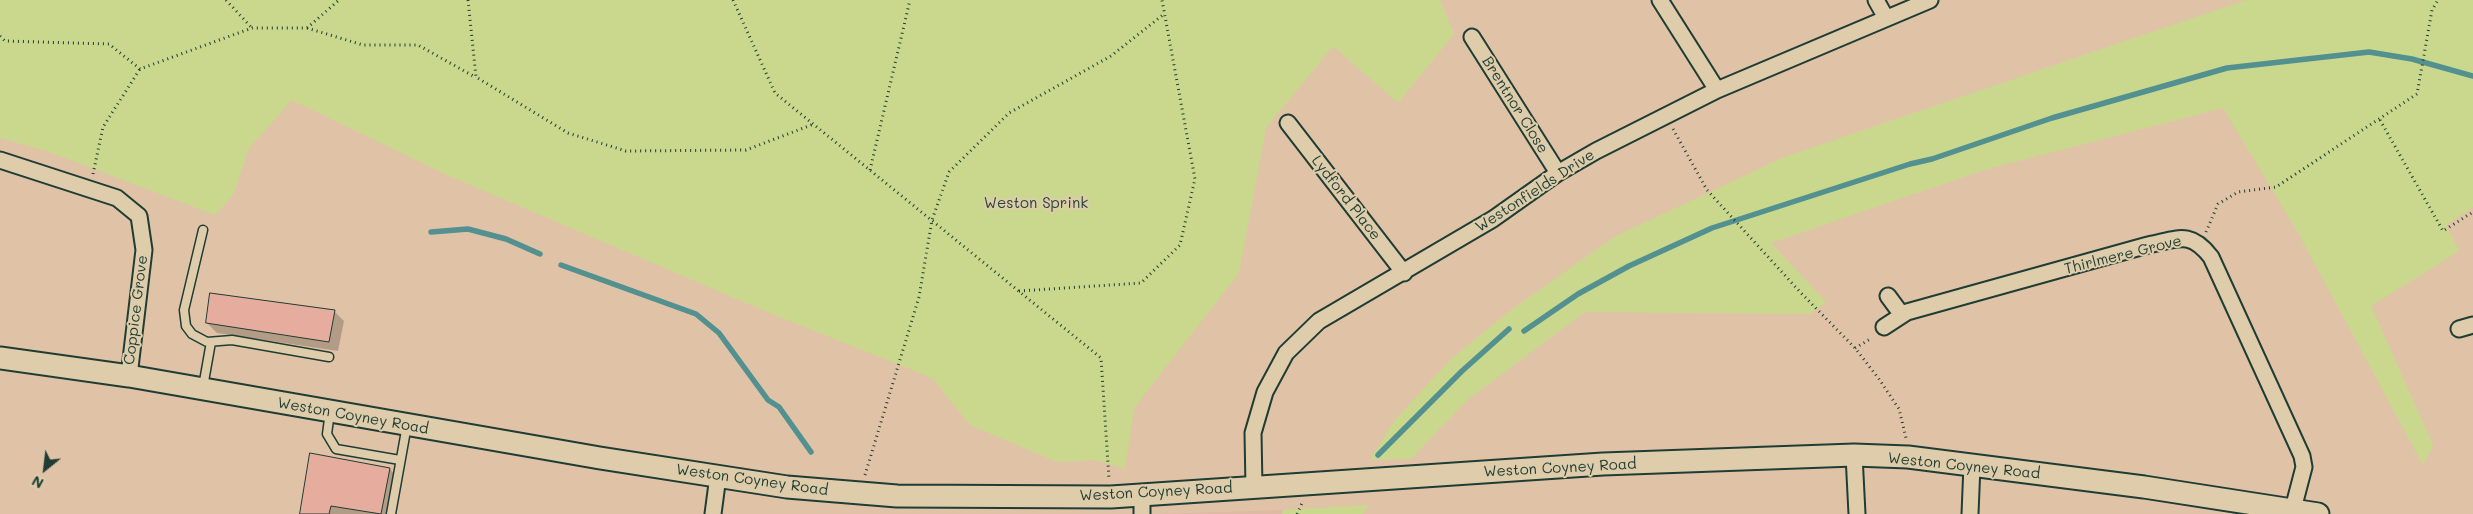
<!DOCTYPE html>
<html>
<head>
<meta charset="utf-8">
<style>
  body { margin:0 }
  #map { position:relative; width:2473px; height:514px; overflow:hidden; background:#e0c3a7; font-family:Mali,sans-serif }
  canvas { display:block }
  .north { position:absolute; left:20px; top:444px; width:50px; height:50px; -webkit-text-stroke:4px #deccaa; paint-order:stroke; rotate:209deg; font-size:14px; font-weight:700; line-height:20px; text-align:center; color:#1f3d34 }
  .north::after { content:''; display:block; margin:auto; width:18px; height:22px; background:#1f3d34; clip-path:polygon(50% 0,100% 100%,50% 72%,0 100%) }
</style>
</head>
<body>
<div id="map">
<canvas width="2473" height="514"></canvas>
<div class="north">N</div>
</div>
<script>
const context = document.querySelector('canvas').getContext('2d');
context.lineJoin = 'round';
function fillPath(path, color) { context.fillStyle = color; context.fill(path, 'evenodd'); }
function trace(path, color, width, dash) { context.strokeStyle = color; context.lineWidth = width; context.lineCap = dash ? 'butt' : 'round'; context.setLineDash(dash || []); context.stroke(path); }
function write(font, color, halo, rows, align = 'center') {
  context.font = font + ' Mali,sans-serif'; context.lineWidth = 4; context.setLineDash([]); context.textBaseline = 'middle'; context.strokeStyle = halo; context.fillStyle = color; for (const [text, x, y, turn = 0] of rows) {
    context.save(); context.translate(x, y); context.rotate((+turn || 0) * Math.PI / 180); context.textAlign = isNaN(turn) ? turn : align; if (halo) context.strokeText(text, 0, 0); context.fillText(text, 0, 0); context.restore();
  }
}
fillPath(new Path2D(`
  M1283,510L1282,514H1156Z`), '#deb9a3');
fillPath(new Path2D(`
  M0,0H1440L1454,34L1398,103L1333,46L1266,128L1239,273L1134,408L1125,469L1096,460L1057,462L970,425L932,378L772,314L447,175L292,100L249,148L233,195L215,215L47,151L0,138Z
  M2246,0H2473V207L2446,225L2459,251L2371,306L2433,445L2423,465L2297,231L2223,108L1984,170L1771,243L1826,302L1810,314L1585,312L1467,400L1411,459L1370,460L1394,421L1451,359L1507,313L1614,237L1784,157Z
  M1368,505L1363,514H1282L1283,510Z`), '#c9d88c');
fillPath(new Path2D(`
  M334,311L344,321L338,351L217,333L207,323Z
  M390,469L402,482L396,514H302Z`), '#0003');
trace(new Path2D(`
  M431,232L468,229L506,239L540,254
  M561,265L696,314L719,333L768,400L779,407L811,452
  M1524,331L1578,294L1629,266L1712,228L1910,164L1932,159L2052,118L2227,68L2369,52L2412,59L2473,76
  M1378,455L1462,371L1509,329`), '#539090', 5.5);
const building = new Path2D(`
  M210,293L335,310L329,342L206,323Z
  M310,453L390,468L381,514L331,506L329,514H300Z`);
fillPath(building, '#e6ad9f');
trace(building, '#1f3d34', 1);
const lane = new Path2D(`
  M203,230L184,310L186,326L192,334L207,342L232,340L329,357
  M203,387L211,342
  M330,412L327,434L336,449L400,460
  M391,514L407,425`);
const street = new Path2D(`
  M1660,0L1717,90
  M1876,0L1886,18
  M1472,37L1558,173
  M1288,123L1404,273
  M0,160L117,198L139,216L144,250L129,376
  M1888,296L1902,315
  M1884,327L1907,312L2148,245C2178,239 2190,230 2211,257L2302,456L2304,467L2293,509
  M2459,329L2473,325
  M1854,455L1857,514
  M1254,487L1253,433L1265,392L1286,353L1319,321L1493,219L1558,173L1596,151L1717,90L1930,0
  M713,514L718,476
  M1142,514V495
  M1970,514L1972,465`);
const secondary = new Path2D(`
  M0,358L129,376L600,458L787,487L897,496L1111,497L1603,464L1854,455L1908,457L2144,487L2318,514`);
trace(lane, '#1f3d34', 11);
trace(street, '#1f3d34', 19);
trace(secondary, '#1f3d34', 25);
trace(new Path2D(`
  M226,0L252,28
  M468,0L476,77L568,133L626,151L746,150L814,124
  M733,0L775,93L1101,358L1109,479
  M307,28L363,45H418L475,77
  M0,36L5,41L109,44L140,69L252,28H307L339,0
  M2380,120L2443,231L2473,212
  M1673,129L1707,190L1801,293L1855,348L1879,379L1899,409L1906,438
  M870,170L910,0
  M93,174L103,127L140,69
  M2206,232L2218,204L2238,192L2276,187L2417,94L2432,10L2438,0
  M1019,291L1141,283L1180,245L1195,179L1162,0
  M1855,348L1872,338
  M865,475L919,297L932,220L949,172L1009,113L1111,56L1164,14
  M1297,514L1302,503`), '#1f3d34', 3, [1, 4]);
trace(lane, '#deccaa', 8);
trace(street, '#deccaa', 15);
trace(secondary, '#deccaa', 21);
write('15px', '#1f3d34', '#deccaa', [
  ["Brentnor Close",1515,105,58],
  ["Westonfields Drive",1535,191,-33],
  ["Lydford Place",1346,198,52],
  ["Thirlmere Grove",2123,255,-14],
  ["Coppice Grove",136,310,-83],
  ["Weston Coyney Road",353,416,10],
  ["Weston Coyney Road",1964,466,6],
  ["Weston Coyney Road",1560,468,-3],
  ["Weston Coyney Road",752,480,8],
  ["Weston Coyney Road",1156,492,-3]
]);
write('15px', '#284538', '#deccaa', [
  ["Weston Sprink",1036,203]
]);
</script>
</body>
</html>
